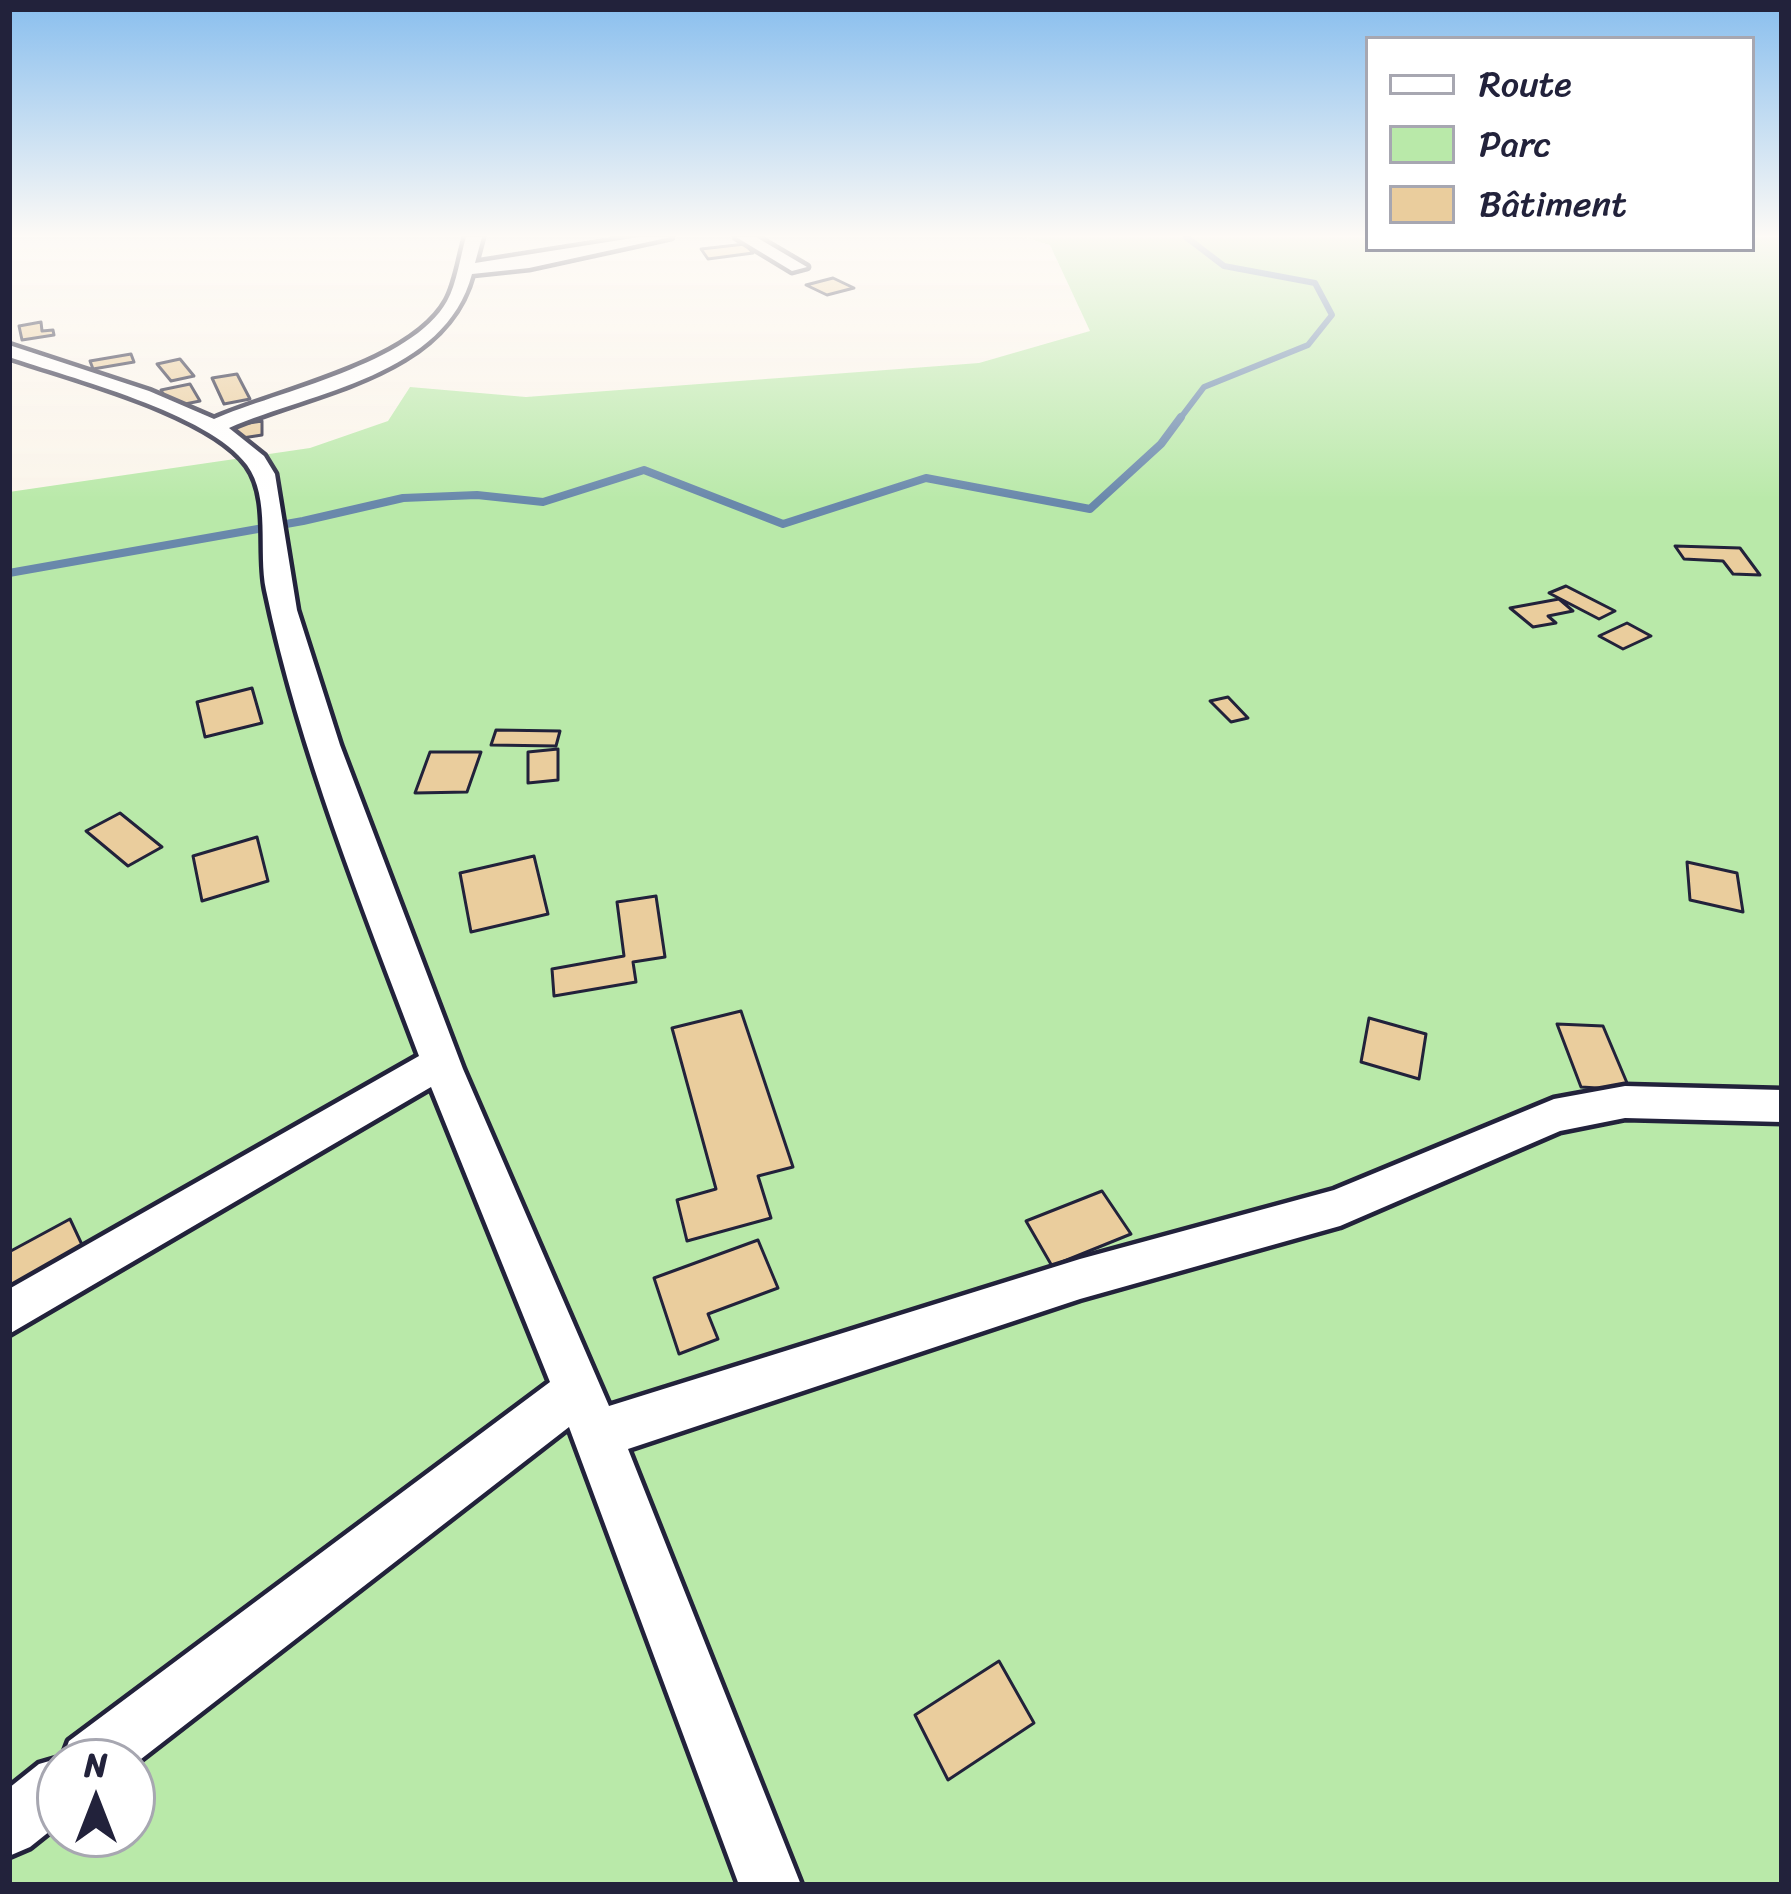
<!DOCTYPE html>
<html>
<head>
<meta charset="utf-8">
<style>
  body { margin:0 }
  #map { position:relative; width:1791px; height:1894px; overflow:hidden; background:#fbf5eb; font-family:Sriracha,sans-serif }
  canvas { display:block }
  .frame { position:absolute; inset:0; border:12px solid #22223b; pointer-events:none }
  .legend { position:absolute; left:1365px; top:36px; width:390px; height:216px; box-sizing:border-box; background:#fff; border:3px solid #a7a7b1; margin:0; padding:15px 21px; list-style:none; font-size:36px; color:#22223b }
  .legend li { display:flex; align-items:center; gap:24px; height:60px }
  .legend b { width:60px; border:3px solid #a7a7b1 }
  .north { position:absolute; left:36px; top:1738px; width:120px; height:120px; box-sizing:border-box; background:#fff; border:3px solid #a7a7b1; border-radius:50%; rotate:0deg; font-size:33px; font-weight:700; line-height:48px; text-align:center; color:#22223b }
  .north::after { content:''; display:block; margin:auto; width:42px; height:54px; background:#22223b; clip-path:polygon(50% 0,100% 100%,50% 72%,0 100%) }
</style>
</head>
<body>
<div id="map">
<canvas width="1791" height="1894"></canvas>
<div class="frame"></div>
<ul class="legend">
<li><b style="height:15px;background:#fff"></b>Route</li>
<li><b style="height:33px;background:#b9e9a9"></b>Parc</li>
<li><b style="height:33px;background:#eacd9d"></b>Bâtiment</li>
</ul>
<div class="north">N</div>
</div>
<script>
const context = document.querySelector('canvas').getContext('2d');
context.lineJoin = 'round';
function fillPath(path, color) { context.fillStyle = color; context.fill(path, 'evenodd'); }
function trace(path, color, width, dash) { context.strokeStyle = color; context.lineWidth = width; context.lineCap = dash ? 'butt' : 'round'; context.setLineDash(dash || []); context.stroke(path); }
fillPath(new Path2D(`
  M1023,237H1368V249H1752V237H1782V1885H9V492L310,448L388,421L410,387L526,397L979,363L1090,331L1050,245ZM60,1762H132V1834H60Z`), '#b9e9a9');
trace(new Path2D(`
  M1179,420L1204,387L1308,345L1332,315L1315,283L1224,266L1186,237`), '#6988ab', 6);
trace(new Path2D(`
  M9,573L303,521L403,498L477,495L543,502L644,470L783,524L926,478L1090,509L1161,444L1181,417`), '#6988ab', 8);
const building = new Path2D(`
  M745,244L753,253L708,259L701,249Z
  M833,278L854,288L827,295L806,285Z
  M41,322L42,331L53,330L54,335L22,340L19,326Z
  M131,354L134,362L93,369L90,361Z
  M180,359L194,376L171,381L157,364Z
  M237,374L250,399L224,404L212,378Z
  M190,384L200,401L170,407L161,390Z
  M262,421V435L236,439V425Z
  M1675,546L1740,548L1760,575L1733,574L1723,561L1684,559Z
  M1566,586L1615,611L1599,619L1549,593Z
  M1559,599L1573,611L1548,616L1556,623L1533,627L1510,608Z
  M1627,623L1651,636L1623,649L1599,636Z
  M252,688L262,723L205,737L197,702Z
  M1228,697L1248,718L1231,722L1210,701Z
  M496,730L560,731L556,746L491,745Z
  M558,749V780L528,783V752Z
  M430,752H481L467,792L415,793Z
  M120,813L162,847L128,866L86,831Z
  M257,837L268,881L202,901L193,856Z
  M534,856L548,914L471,932L460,873Z
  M1687,862L1737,873L1743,912L1690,900Z
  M656,896L665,957L633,962L636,982L554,996L552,969L624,956L617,902Z
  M741,1011L793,1167L758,1176L771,1218L687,1241L677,1200L716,1189L672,1028Z
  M1369,1018L1426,1034L1419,1079L1361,1062Z
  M1557,1024L1603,1026L1630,1090L1581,1087Z
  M1102,1191L1131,1234L1052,1266L1026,1221Z
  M70,1219L84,1249L9,1290V1252Z
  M758,1240L778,1288L708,1314L718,1339L679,1354L654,1278Z
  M999,1661L1034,1723L948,1780L915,1715Z`);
fillPath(building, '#eacd9d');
trace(building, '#22223b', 3);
const street = new Path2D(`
  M466,237H482L475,263L639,237H671L529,268L472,274C445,376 314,391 229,428L264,456L275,474L297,610L340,745L463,1069L609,1406L1080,1259L1334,1190L1554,1099L1625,1086L1782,1090V1122L1625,1118L1560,1131L1340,1226L1080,1299L628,1449L801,1885H739L569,1427L132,1766V1762H60V1823L30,1847L9,1856V1788L39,1764L63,1757L69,1741L550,1382L431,1087L9,1334V1289L419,1056C362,905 299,748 266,590C258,552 271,498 247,465C209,413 70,378 9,357V345L149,391L214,419C278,391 412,364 447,301C457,283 460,257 466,237Z
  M736,237H756L807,267L792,271Z`);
trace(street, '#22223b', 9);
fillPath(street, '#fff');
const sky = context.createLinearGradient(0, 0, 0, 502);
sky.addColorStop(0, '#88beee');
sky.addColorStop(0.47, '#fdfaf6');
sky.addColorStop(1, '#fdfaf600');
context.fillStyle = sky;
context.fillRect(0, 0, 1791, 502);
</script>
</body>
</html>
